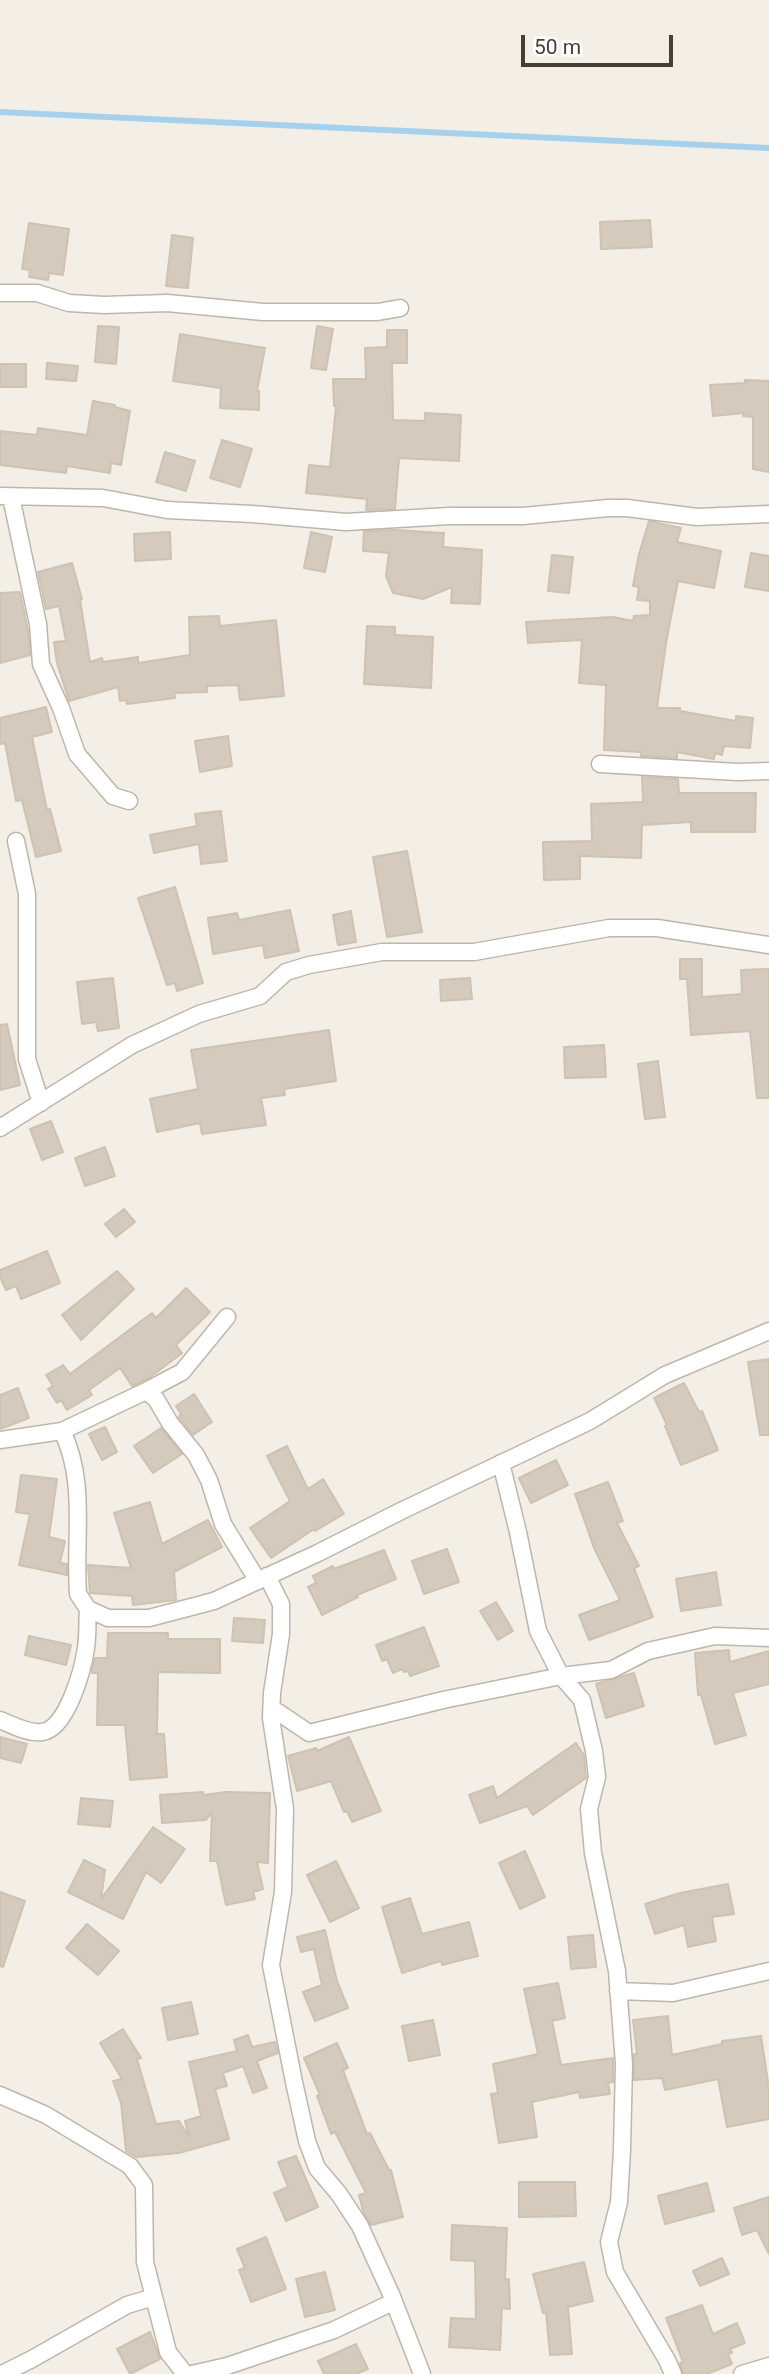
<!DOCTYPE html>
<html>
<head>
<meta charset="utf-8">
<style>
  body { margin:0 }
  #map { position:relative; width:769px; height:2374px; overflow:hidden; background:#f3efe7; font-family:Roboto,sans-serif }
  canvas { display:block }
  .scale { position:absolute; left:521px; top:35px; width:152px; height:32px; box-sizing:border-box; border:4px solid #453f36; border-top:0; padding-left:9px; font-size:21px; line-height:24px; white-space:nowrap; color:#453f36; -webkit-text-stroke:5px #fff; paint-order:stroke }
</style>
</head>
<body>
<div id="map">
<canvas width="769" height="2374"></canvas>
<div class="scale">50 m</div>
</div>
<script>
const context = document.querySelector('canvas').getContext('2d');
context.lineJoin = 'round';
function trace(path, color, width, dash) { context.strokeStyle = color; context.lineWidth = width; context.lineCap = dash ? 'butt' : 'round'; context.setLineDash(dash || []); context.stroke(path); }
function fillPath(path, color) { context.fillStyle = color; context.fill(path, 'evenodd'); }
trace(new Path2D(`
  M0,112L769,148`), '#a6d1ed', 6);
const building = new Path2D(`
  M650,220L652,247L601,249L600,222Z
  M29,223L69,229L63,275L49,273L48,280L29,277L30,270L22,269Z
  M172,235L193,238L188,288L166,286Z
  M98,326L119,327L116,364L95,362Z
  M317,326L333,329L326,370L311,368Z
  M387,330H407V363H392L393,420L425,421V413L461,415L459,461L399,458L395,509L366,510L367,499L306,493L309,465L330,467L336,406H334L333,379H366L365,348L387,347Z
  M180,334L265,348L257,391H259V410L220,408L221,388L173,381Z
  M47,363L78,366L76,381L46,379Z
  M0,364H26V387H0Z
  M745,380L769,381V472L753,469V417L743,416L744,413L713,416L710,385L745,383Z
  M93,401L115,405V407L130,411L121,465L111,463L110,473L67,466L66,473L0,465V431L37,435L38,428L87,435Z
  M222,440L252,449L240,487L210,478Z
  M165,452L195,461L186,491L156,482Z
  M649,521L681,528L677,542L721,551L714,588L678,581L666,643L657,708H680V711L736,721V716L753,718L750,748L724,746L722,755L715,753L714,759L677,752V758L641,756V752L604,750L606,685L579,683L582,640L528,643L526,622L613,617L633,621L634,616L650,615V601L637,600L639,587L633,586L639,554Z
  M394,530L444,533L443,547L482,550L480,604L451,603L452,587L423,599L393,593L386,576L389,553L363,551L364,531Z
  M170,532L171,559L135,561L134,534Z
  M311,532L332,537L325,572L304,568Z
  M751,553L769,556V591L745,587Z
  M552,555L573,557L569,593L548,591Z
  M72,563L82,599L80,600L90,662L102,658L103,662L138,657V663L190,655L189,617L219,616L220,626L276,620L284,696L240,700L238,685L207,686V692L174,693L175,698L127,704L126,700L120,701L118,687L69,701L57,663L54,642L66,641L59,606L46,609L38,572Z
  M20,592L28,630L30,655L0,663V593Z
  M367,626L395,627V635L433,637L431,688L364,684Z
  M46,707L52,732L32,737L47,810L50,809L61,851L36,857L22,800L16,801L5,743L0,744V718Z
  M228,736L232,766L200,772L195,741Z
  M642,777L678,779L679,793H756L755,832H691V822L642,825L641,858L580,856V879L544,880L543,842L592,841L591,804L643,802Z
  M221,811L227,861L201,864L199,844L154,853L150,835L197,826L195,814Z
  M407,851L422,932L387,937L373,857Z
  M175,887L203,983L177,991L175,983L167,985L138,898Z
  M290,910L299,951L265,958L263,945L213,954L208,918L237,913L239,920Z
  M351,911L356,942L338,945L333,915Z
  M680,959H702V997L742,994L741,970L769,969V1098H757L750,1031L691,1035L687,979H680Z
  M113,978L119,1028L98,1031L96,1022L82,1024L77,982Z
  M470,978L472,999L441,1001L440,980Z
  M7,1024L20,1085L0,1090V1025Z
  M329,1030L336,1081L284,1089L285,1095L261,1098L266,1125L202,1134L200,1123L157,1132L150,1099L198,1089L191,1050Z
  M604,1045L606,1077L565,1078L564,1047Z
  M658,1061L665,1117L645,1119L638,1064Z
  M51,1121L63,1152L42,1160L30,1129Z
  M105,1147L115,1176L85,1186L75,1158Z
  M124,1209L135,1222L116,1237L105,1224Z
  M47,1251L60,1283L21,1299L16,1286L6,1290L0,1277V1270Z
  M117,1271L134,1289L81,1340L62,1315Z
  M186,1288L210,1312L176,1345L182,1353L149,1378L132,1386L120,1368L89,1390L92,1395L67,1410L61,1400L57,1403L48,1389L53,1386L46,1375L63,1365L70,1374L152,1313L156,1318Z
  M769,1359V1435H760L748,1362Z
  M684,1383L699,1412L702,1411L718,1450L681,1465L665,1426L667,1425L654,1398Z
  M18,1388L29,1418L0,1429V1395Z
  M194,1394L212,1422L193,1435L179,1417L181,1414L176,1406Z
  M105,1427L117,1452L102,1460L89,1434Z
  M161,1428L182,1454L153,1473L134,1446Z
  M287,1446L308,1489L323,1479L344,1514L315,1531L314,1529L271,1558L250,1528L290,1501L267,1456Z
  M556,1460L568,1485L531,1503L519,1478Z
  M21,1475L57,1479L49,1537L65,1541L60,1563L67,1564V1575L19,1565L30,1514L16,1512Z
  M608,1482L623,1521L617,1523L639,1566L634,1568L653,1617L589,1640L579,1615L620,1600L594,1548L575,1494Z
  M150,1502L162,1544L208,1520L222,1547L174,1572L176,1600L133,1605L132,1596L90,1593L88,1565L131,1568L114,1513Z
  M447,1549L459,1582L424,1594L412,1561Z
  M384,1550L396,1579L357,1595L358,1597L322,1615L308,1587L316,1583L313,1576L333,1566L334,1569Z
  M716,1572L721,1605L681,1611L676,1579Z
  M496,1602L513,1631L498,1640L480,1611Z
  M234,1618L265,1620L263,1643L232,1641Z
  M424,1627L439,1666L410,1676L408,1671L404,1672L402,1669L393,1673L387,1659L382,1661L376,1645Z
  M108,1633H168V1639H220V1673L158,1672L157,1734H164L167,1777L130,1780L125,1725H97L98,1673H92V1669L95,1658H107Z
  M29,1636L71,1645L66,1665L25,1655Z
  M729,1650L730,1662L769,1651V1684L733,1693L746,1735L715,1744L701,1695H698L695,1653Z
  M634,1673L644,1706L606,1718L596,1684Z
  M0,1737L27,1744L21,1763L0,1758Z
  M349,1737L381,1811L352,1822L347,1811L344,1812L331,1781L297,1791L288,1756L316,1748L317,1751Z
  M576,1743L584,1755L586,1778L533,1815L527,1806L480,1823L469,1795L493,1786L497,1798Z
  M203,1792V1795L226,1792L270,1793L268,1863L257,1862L263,1889L253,1892L255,1899L226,1905L217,1861H210L212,1812L206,1820L162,1823L160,1795Z
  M81,1798L113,1801L110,1827L78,1824Z
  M153,1827L185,1849L161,1883L146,1872L123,1919L68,1892L84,1860L105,1870L101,1899Z
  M525,1851L545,1897L520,1909L499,1863Z
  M336,1861L359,1908L330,1922L307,1875Z
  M728,1884L734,1914L712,1917L716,1941L688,1947L684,1925L655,1934L645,1904L680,1893Z
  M0,1892L25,1901L3,1967L0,1966Z
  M410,1898L422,1934L469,1922L478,1956L442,1965L441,1961L402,1973L382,1907Z
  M87,1924L119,1951L98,1975L66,1948Z
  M325,1930L337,1981L348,2008L315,2021L303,1992L322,1985L314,1949L301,1952L297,1937Z
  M593,1935L596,1967L571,1969L568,1937Z
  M558,1983L565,2018L552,2021L561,2065L613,2058V2082L608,2083L610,2094L580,2098L579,2092L532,2102L537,2137L499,2143L491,2094L498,2093L493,2064L538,2054L524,1989Z
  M191,2002L198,2034L168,2040L162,2008Z
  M668,2016L672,2055L722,2044V2041L761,2036L769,2089V2119L727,2127L718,2079L665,2090L662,2078L634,2080V2054H637L633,2020Z
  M433,2020L440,2055L409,2061L402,2026Z
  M123,2029L141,2058L137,2059L156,2124L179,2121L189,2137L185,2121L201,2116L189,2062L237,2051L234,2040L248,2035L252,2047L275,2042L278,2053L257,2061L267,2088L253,2093L243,2066L223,2073L227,2086L215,2089L229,2139L179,2153L136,2157L126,2151L121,2103L113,2081L122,2079L100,2043Z
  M337,2043L348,2068L343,2070L367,2134L370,2133L389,2170H391L403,2217L371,2225L363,2211L359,2195L366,2193L335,2132L331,2134L317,2096L320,2095L304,2058Z
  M296,2156L318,2207L286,2221L274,2193L288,2187L278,2162Z
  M519,2182H575L576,2216L519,2217Z
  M707,2183L714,2211L665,2224L658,2196Z
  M769,2197V2254L757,2230L742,2235L734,2208Z
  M452,2225L507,2228L505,2280L509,2279L510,2309L502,2308L500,2350L449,2347L451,2318L476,2319L475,2261L451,2260Z
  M266,2237L286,2289L251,2302L239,2270L245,2268L237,2249Z
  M722,2258L729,2274L700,2286L693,2271Z
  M584,2262L593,2301L568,2307L572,2354L550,2355L546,2312L543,2313L533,2274Z
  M325,2272L335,2310L305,2317L296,2279Z
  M702,2305L713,2334L737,2323L745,2343L730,2349L732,2353L728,2354L732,2364L707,2374H683L680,2363L683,2362L666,2318Z
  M150,2332L160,2359L130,2374L117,2349Z
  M356,2344L368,2369L356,2374H324L318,2361Z`);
fillPath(building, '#d4cabd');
trace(building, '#cec2b0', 2);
const street = new Path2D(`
  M0,293H37L69,303L104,305L167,303L263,312H378L400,308
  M0,496L103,498L167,510L252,514L346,522L449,516H523L608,508H627L697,517L769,514
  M11,497L38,624L41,664L61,708L77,754L113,796L129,801
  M600,764L737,772L769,771
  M16,841L27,894V1059L41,1103
  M0,1128L132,1045L199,1014L260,996L286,972L309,965L382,952H474L609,928H657L769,945
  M146,1391L182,1372L227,1317
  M62,1431C87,1481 74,1540 78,1594L88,1609L108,1618H149L214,1601L318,1553L401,1511L590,1421L665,1375L769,1331
  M0,1440L62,1431L146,1391L156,1399L170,1423L196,1455L209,1480L223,1524L258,1581
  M501,1463L518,1532L538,1631L561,1676L611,1670L648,1651L715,1636L769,1638
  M267,1576L281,1604V1634L272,1693L271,1718L285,1809L283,1892L271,1965L294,2082L307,2141L317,2168L339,2194L360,2226L391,2294L422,2374
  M271,1718L278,1712L309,1733L443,1700L561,1676L582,1700L594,1751L597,1777L589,1809L593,1853L617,1971L624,2064L622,2150L619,2202L609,2242L615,2272L667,2360L673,2374
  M0,1720C12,1725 29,1734 42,1732C67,1729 83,1669 86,1648C88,1635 87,1621 88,1609
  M618,1991L673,1993L769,1971
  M0,2095L46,2115L130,2166L144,2185L145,2262L168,2352L185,2374
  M2,2374L32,2359L127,2305L154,2297
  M192,2374L227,2366L334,2330L393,2302
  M742,2374L769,2366`);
trace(street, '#beb6aa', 19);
trace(street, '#fff', 16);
</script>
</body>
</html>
